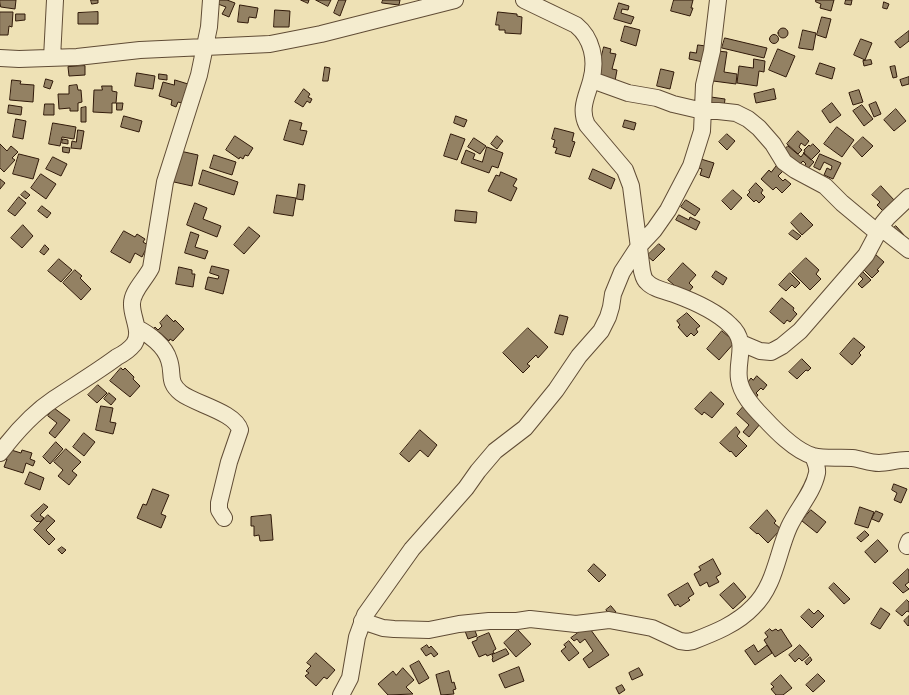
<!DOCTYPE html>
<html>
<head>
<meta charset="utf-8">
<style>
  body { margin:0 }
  canvas { display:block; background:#eee1b5 }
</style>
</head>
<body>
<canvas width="909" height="695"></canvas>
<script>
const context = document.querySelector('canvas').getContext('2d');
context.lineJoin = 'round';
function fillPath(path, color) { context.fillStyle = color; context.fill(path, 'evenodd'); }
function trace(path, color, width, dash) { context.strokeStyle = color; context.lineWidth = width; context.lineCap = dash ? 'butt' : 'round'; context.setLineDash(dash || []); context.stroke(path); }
const building = new Path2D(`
  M0,0H16L15,9L1,7Z
  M91,0H98V3L92,4Z
  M219,0H227L235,3L229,17L222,14L226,7L218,4Z
  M301,0H309L308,3Z
  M316,0H331L328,6Z
  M339,0H346L340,16L334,13Z
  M383,0H400L399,5L382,3Z
  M674,0H693L691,8H693L690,16L671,11Z
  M816,0H834L831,11L820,8L821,4L816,2Z
  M846,0H852L851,5L845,4Z
  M884,2L889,4L887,9L883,8Z
  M619,3L629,6L628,10L622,9L621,13L634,17L631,24L614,19Z
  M240,5L258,8L256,18L249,17L248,23L238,22Z
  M275,10L290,11L289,27H274Z
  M0,12H13L12,27L9,26L8,35H0Z
  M98,12V24H78V13Z
  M498,12L517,14V16L522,17L521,34L505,33V30H499V25H496Z
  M16,14H25V20L16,21Z
  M822,17L831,19L826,38L817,35Z
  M625,26L640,30L636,46L621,41Z
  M778 33a5 5 0 1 1 10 0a5 5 0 1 1-10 0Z
  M803,30L816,33L813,50L799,48Z
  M909,31V41L900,48L895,42Z
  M769.5 39a4.5 4.5 0 1 1 9 0a4.5 4.5 0 1 1-9 0Z
  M725,38L767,48L764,58L722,48Z
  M861,39L872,43L865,60L854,55Z
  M698,45L706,46L703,62L689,59L690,52L696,53Z
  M604,47L611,49L610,53L616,54L612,69L617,70L615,81L597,77Z
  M778,49L795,56L786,77L769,70Z
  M717,51L727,52L724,72L737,74L736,84L713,81Z
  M754,59L765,61L764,72L759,71L757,86L737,83L739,66L753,68Z
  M871,60L872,64L864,66L863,61Z
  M820,63L835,68L832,79L816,74Z
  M85,66V75L69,76L68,67Z
  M895,66L897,77L893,78L890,67Z
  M325,67L330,68L328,81H323Z
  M661,69L674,72L670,89L657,86Z
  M137,73L155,76L153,89L135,86Z
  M159,74L167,75V80L159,79Z
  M909,77V84L902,86L900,80Z
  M46,79L53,81L50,89L44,87Z
  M12,80L21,81L20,84L34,85L33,102L10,100Z
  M175,80L188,84L182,103L178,102L176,107L171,105L172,100L159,96L163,82L174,85Z
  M77,85L78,90H81L82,102L78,103V111H70V108L59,109L58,94H69V86Z
  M102,86H112V91L117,92L116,103H112V113L93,112L94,90H102Z
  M304,89L310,94L308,97L312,99L310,103L307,101L303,107L295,102Z
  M774,89L776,99L756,103L754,94Z
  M859,90L863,102L853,105L849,93Z
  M711,97L725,99L724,107L710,105Z
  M876,102L881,114L874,117L869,105Z
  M117,103H123L122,110H117Z
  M832,103L841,115L830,123L822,111Z
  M45,104H54V115H44Z
  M9,105L22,107L21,115L8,113Z
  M862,105L873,119L864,126L853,111Z
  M86,107V122H81V108Z
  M896,109L906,121L894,131L884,120Z
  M124,116L142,121L139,132L121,127Z
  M456,116L467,120L464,127L454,123Z
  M16,119L26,121L23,139L13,137Z
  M290,120L302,123L300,130L307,131L303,145L284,140Z
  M625,120L636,123L634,130L623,127Z
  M53,123L76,127L74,139L62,137L60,146L49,144Z
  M837,127L854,140L842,157L824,144Z
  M555,128L574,133L572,141L575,142L570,157L555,153L557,148L553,147L555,140L552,139Z
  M78,130L84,131L81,149L71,148L72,141L76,142Z
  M798,131L809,141L805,146L801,143L799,147L802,150L798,154L787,144Z
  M451,134L465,139L457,160L444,156Z
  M727,134L735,141L727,150L719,142Z
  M235,136L253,148L248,156L245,155L243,159L240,157L239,159L226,150Z
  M497,136L503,141L497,149L491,144Z
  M863,137L873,146L862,157L853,147Z
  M474,138L486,146L480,154L468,147Z
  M63,139L68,140V144L62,143Z
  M0,144L7,151L11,146L18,152L12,158L15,160L4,172L0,168Z
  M813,144L820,151L811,160L803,153L805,152L804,150L809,145L810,146Z
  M788,146L801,157L804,153L814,162L805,172L801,169L806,164L803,161L799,165L783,152Z
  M63,147L70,148L69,153L63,152Z
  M487,147L503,153L498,168L492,166L489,173L461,163L466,150L475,154L473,159L482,162Z
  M180,151L198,155L192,186L174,182Z
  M19,154L39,159L33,179L13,174Z
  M820,154L841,163L833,179L824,175L827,168L831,170L832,166L824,162L820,170L814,167Z
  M214,155L236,162L232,175L210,168Z
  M53,157L67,164L61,176L46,169Z
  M701,159L714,163L709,178L700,175L702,169L698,168Z
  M778,164L784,170L778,176L783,181L785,179L791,184L782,193L776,187L773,190L761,179L769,170L771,172Z
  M593,169L615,179L611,189L589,179Z
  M203,170L238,182L234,195L199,184Z
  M501,172L517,179L513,186L517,188L511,201L488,191L496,175L499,176Z
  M41,174L56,184L46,199L31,188Z
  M0,179L5,183L0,189Z
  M756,183L763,190L761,193L765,197L759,203L756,200L754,202L747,195L750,192L749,191Z
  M299,184L305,185L303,200L297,199Z
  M881,186L895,201L884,212L877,205L880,202L872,195Z
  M733,190L742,198L731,210L722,201Z
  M25,191L30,195L26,199L21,195Z
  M277,195L296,198L293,216L274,213Z
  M19,197L26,203L15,216L8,211Z
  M686,200L700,209L695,216L681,207Z
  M195,203L207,208L203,219L221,226L217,237L187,225Z
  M42,206L51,213L47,218L38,211Z
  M456,210L477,212L476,223L455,221Z
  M801,213L813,225L802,235L791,223Z
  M679,215L689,220L690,217L700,222L696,230L676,220Z
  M23,225L33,236L22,248L11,238Z
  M896,226L904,235L898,240L890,231Z
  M249,227L260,236L244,254L234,245Z
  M793,230L801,236L797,240L789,234Z
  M124,231L135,237L137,234L145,239L143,242L148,245L142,257L135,253L130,263L111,252Z
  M191,232L199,235L195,247L208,251L205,259L185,253Z
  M659,244L665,249L653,261L647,256Z
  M45,245L49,249L44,255L40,252Z
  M875,254L884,262L877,270L879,271L872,278L862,268Z
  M806,258L819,270L816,274L821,279L810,290L792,272Z
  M59,259L72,270L61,282L48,271Z
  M683,263L696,275L689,283L693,287L686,295L668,280Z
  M212,266L229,270L223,294L205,289L208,277L218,279L219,276L210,273Z
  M179,267L192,270V274H195L193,287L176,284Z
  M75,270L82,276L80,278L91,289L81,300L63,283Z
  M716,271L727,278L723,285L712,277Z
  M862,271L871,280L862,288L858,284L863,279L859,275Z
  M790,273L800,283L795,288L792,285L786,291L779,285Z
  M782,298L794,308L793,310L797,314L790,322L787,320L784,324L770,312Z
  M687,313L700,326L696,329L698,332L694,336L691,333L687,337L678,327L680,325L677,321Z
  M167,315L174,322L175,320L184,329L173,341L170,339L169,341L159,332L156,335L152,331L155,327L158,330L162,326L160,323Z
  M560,315L568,317L563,335L555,333Z
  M528,328L548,347L538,358L536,355L527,364L530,366L523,373L503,353Z
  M722,331L735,342L719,360L707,349Z
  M854,338L865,347L859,353L861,355L852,365L840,354Z
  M802,359L811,368L808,371L806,370L797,379L789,372Z
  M121,368L123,370L125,368L134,377L133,379L140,386L130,397L110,381Z
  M757,376L767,385L763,390L761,388L756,393L758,395L755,399L746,380L748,382L751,378L753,380Z
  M98,385L107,393L97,403L88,395Z
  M711,392L724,404L712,418L704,412L702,415L695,409Z
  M109,393L116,399L111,405L104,399Z
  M101,406L113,408L110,422L116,423L113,434L96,430Z
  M743,407L761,423L749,437L743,432L749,425L737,414Z
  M54,408L70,420L55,438L49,433L57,423L48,416Z
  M736,427L740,432L737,436L747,446L736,457L731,451L730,452L720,443Z
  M420,430L437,445L428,457L420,450L409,462L400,454Z
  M84,433L95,442L84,456L73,447Z
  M56,442L63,449L50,464L43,457Z
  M8,449L21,453L22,450L32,453L30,459L35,461L33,466L26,463L23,473L4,467L7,459H4Z
  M66,449L81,462L72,471L77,475L69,485L58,476L63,470L54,462Z
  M30,472L44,478L40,490L25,484Z
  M894,484L907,489L901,503L894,500L897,493L892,490Z
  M153,489L169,495L161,514L166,516L161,528L137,518L143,504L146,505Z
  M44,504L48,507L40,515L44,518L40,522L38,521L37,522L31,516Z
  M860,507L874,512L868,528L855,524Z
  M767,510L776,521L774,523L781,529L768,543L758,533L757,534L750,528Z
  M811,510L826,522L817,533L802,521Z
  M876,511L883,514L879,522L872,519Z
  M48,515L55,521L46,530L55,539L49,545L34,530Z
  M271,515L273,540L260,541L259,535L254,536V526H251V517Z
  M865,531L869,535L861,542L857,538Z
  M878,540L888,551L875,563L865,552Z
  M62,547L66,550L62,554L58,550Z
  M713,559L721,574L716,577L719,582L709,587L707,582L700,586L694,574L701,570L699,567Z
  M594,564L606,575L599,582L588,571Z
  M908,569L909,571V582L905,585L909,589L903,593L893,583Z
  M688,583L694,594L688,598L690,600L680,607L678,604L675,606L668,595Z
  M734,583L746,597L733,609L720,595Z
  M834,583L850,599L844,604L829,588Z
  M907,600L909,602V612L907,611L902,616L896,611Z
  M611,606L616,612L612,616L606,610Z
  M881,608L890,614L880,629L871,624Z
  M809,609L814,614L818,610L824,616L812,628L801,617Z
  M909,616V625L908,626L904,621Z
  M588,626L609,655L589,668L583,659L593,651L585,639L580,643L577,639L574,641L571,638Z
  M474,628L477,636L468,639L465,631Z
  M770,629L772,631L776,629L778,631L781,629L792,646L775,657L764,640L768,637L765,633Z
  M518,630L531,644L516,657L504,643Z
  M489,633L496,649L493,651L494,653L487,656L486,654L479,657L472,642L477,640V638Z
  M569,641L579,653L569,661L561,651L566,647L564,645Z
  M427,645L429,648L431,646L438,654L434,657L431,653L426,656L421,649Z
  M754,645L758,652L767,645L772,653L755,665L745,651Z
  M800,645L809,655L802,661L799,658L795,662L789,655Z
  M506,649L509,654L493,662L492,659L493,658L492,655Z
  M316,653L335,670L327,679L324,677L316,686L305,676L309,673L306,671L311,666L307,663Z
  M810,657L812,660L807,665L805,662Z
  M419,661L429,678L419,684L410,666Z
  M519,667L524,681L505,688L499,675Z
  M403,668L414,680L406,687L413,694L388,695L378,684L393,671L396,675Z
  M639,668L643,675L632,680L629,673Z
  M449,671L452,683L454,682L456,689L453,690L454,694L441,695L436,675Z
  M818,674L825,681L813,692L806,685Z
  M781,675L792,688L783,695H776L771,689L774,687L771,684Z
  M622,685L625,690L619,694L616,688Z`);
fillPath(building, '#938163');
trace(building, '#311a0a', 1);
const minor = new Path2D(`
  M524,0L576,25C592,38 597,60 591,81C587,96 579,109 587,125L625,170L631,186L642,271C643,275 644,280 647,282C653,289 666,291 674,294C693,301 716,311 730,325C749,342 736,359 739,379C741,394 753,407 763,417C775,430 795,451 813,456C826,459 839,457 852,458C862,459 869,463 879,463C889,463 899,459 909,460
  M0,58L19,59L77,57L140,50L270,44L321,34L455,0
  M52,58L55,0
  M592,80L628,93L657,98L673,104L703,111H718L736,113L748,119L759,128L773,144L784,162L795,170L825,186L842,203L878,233
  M881,228L909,250
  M137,328C149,334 165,346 169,360C174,374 167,382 181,393C195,404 235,412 240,430L229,462L219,503V510L224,518
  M741,343L760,351L771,352L782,346L800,331L866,255L883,223L888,217L909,197
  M0,453C15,433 33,413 54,399C75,385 97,372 117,357C123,354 130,349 134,344C142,332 132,318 132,305C131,292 145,280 151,268L165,182L199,75L209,27L211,0
  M907,546L909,541
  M362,621L383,628L394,629L429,630L459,624L489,621H517L530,619L576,624L609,620L652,628L680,641L687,642L693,641C714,633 737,624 753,607C775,586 777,554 789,527C797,509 813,493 817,473C818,468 815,461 813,456
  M341,695L350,678L357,637L365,615L412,549L466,488L478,471L495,451L525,428L534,417L556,390L579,356L601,331L608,317L611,307L613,294L622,272L639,246L654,230L668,210L691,166L702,131L704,85L712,51L718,0`);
trace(minor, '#604c35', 18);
trace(minor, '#f4eccf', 16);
</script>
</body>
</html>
